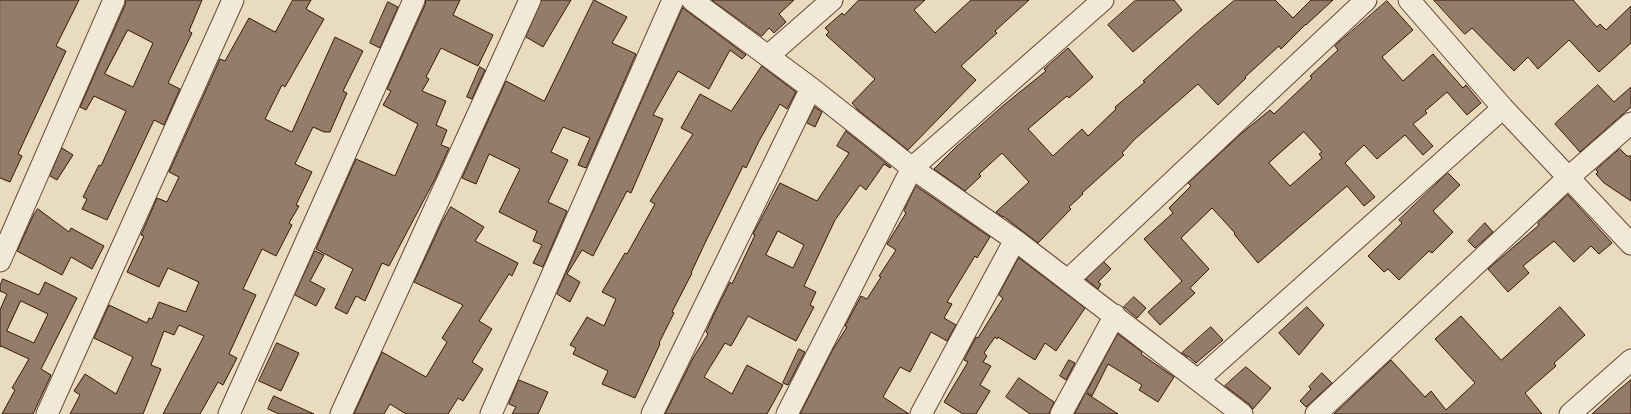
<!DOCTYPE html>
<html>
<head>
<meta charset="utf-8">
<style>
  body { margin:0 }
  canvas { display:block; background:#e9dbbe }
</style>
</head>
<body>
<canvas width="1631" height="414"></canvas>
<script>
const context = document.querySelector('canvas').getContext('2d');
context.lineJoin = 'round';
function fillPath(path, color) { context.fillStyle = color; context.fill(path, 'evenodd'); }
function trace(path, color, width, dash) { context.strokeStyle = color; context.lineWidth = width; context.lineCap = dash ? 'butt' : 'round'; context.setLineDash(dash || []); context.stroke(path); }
const building = new Path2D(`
  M0,0H79L56,46L66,51L18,154L22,156L10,182L0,178Z
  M126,0H202L189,31L192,33L168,83L180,89L164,125L154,120L107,220L82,209L87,199L83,197L99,165L101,166L126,111L94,96L86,110L80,107L125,5ZM128,30L153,43L133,87L105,74Z
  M293,0H311L306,9L324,19L285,87L282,85L265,119L292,132L335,37L363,51L343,91L347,93L330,132H324L313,127L295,164L312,172L296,205L299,206L289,223L292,225L276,256L262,249L243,289L256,295L229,354L237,358L223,385L218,382L200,414H163L204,336L179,325L174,335L164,331L151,365L161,369L143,414H70L80,395L74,391L85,374L116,394L133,357L94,338L109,305L147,323L149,318L152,319L159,302L186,312L199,282L168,268L159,287L127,272L144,236L141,235L157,198L167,202L179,177L169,172L220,59L225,61L249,18L275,32Z
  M426,0H460L453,15L493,35L478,66L441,48L426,77L429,79L422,91L446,101L436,125L447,130L441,145L449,148L435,179L389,266L382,263L365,301L356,296L347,314L335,308L353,269L316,249L356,159L395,176L418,124L383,105L391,91L387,89L425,5Z
  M542,0H571L543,47L526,37Z
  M594,0L627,17L612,43L636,54L586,168L578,165L590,138L563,127L551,152L568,160L548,202L567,211L543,267L533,263L542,245L533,241L537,231L499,212L520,169L489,154L476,184L462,178L506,81L544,101Z
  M712,0H794L779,14L786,22L774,33L769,28L762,36Z
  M859,0H925L914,10L935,33L971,0H1029L995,31L997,33L961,66L976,80L908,150L858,110L852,103L875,79L826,35L829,32L825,28L842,13L844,15Z
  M1136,0H1174L1182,10L1133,52L1108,25Z
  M1235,0H1275L1293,18L1311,0H1333L1306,25V24L1281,49L1279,46L1245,77L1246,78L1218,105L1198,84L1135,139L1122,153L1124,155L1082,193L1083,194L1069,207L1071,209L1038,243L1003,216V217L996,212L1029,182L1002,153L979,174L981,176L965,191L934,169L956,147L1005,104L1046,71L1044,69L1068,48L1093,77L1069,98L1067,96L1028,129L1053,156L1082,129L1088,136L1116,109L1115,107L1145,82L1143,81L1198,31Z
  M1434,0H1573L1597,27L1600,24L1606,30L1631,6V43L1599,72L1569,40L1538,69L1528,57L1514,71L1472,28L1465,34Z
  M1387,1L1413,30L1382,57L1403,81L1433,54L1463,88L1466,85L1481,103L1467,115L1447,92L1425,111L1427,113L1413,124L1433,146L1423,155L1405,135L1377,159L1364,145L1345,163L1375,197L1364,206L1347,186L1258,263L1234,234L1235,233L1212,208L1181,238L1209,269L1190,288L1195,293L1160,325L1148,312L1182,281L1144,239L1173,213L1169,208L1191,186L1188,183L1242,133L1270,110L1274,114L1312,78L1310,76L1338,50L1335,46ZM1304,132L1322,152L1319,154L1322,158L1290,186L1269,163Z
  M388,2L398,7L380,48L370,43Z
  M683,8L746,55L742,59L730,50L709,89L678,71L653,115L663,119L631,193L627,191L593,256L582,250L567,274L580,282L570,302L557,294Z
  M762,66L796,92L787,109L780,104L759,141L746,168L743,166L705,243L691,273H692L672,312L674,313L659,343L660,344L635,398L602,384L608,371L573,354L576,348L570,345L587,317L604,326L616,299L602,292L625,253L627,254L655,204L650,201L693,134L681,128L700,94L731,111Z
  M480,67L485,70L472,99L467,97Z
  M1598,85L1614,102L1631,87V107L1580,152L1555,124Z
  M815,107L822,112L815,127L807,123Z
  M846,131L891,167L890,168L884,164L866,190L860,185L835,220L804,286L816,292L810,305L814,307L796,341L748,316L731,346L725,343L704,377L732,394L747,365L783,385L767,414H665L693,358L708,334L706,332L714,314L730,282L732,284L755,235L753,234L780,183L817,201L849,153L837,146ZM778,231L804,245L793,268L766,255Z
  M62,148L73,155L57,180L50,176Z
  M1620,149L1627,156H1631V201L1604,183L1596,174L1598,172L1596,170Z
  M1448,173L1460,185L1433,211L1453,232L1432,253L1429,251L1399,280L1388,269L1384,272L1368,256L1402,223L1399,220Z
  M916,186L990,237L977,258L975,256L947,302L952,304L944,318L956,325L947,341L931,332L910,372L900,367L883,397L909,414H800L832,351L847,327L845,326L861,296L867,299L881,277L879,276L896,250L887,244L906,213L904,211Z
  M1568,195L1612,243L1599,254L1591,246L1574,262L1554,241L1523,266L1529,273L1508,292L1488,269L1539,225L1538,223Z
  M451,207L484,227L475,241L518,263L512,276L509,274L479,321L492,329L472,362L483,369L463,401L458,398L448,414H406L390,404L384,414H354L382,352L426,377L447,342L442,338L463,305L414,282L442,222Z
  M38,209L69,232L71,228L104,246L92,269L71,257L62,275L17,251L34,214Z
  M1485,223L1493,232L1475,248L1468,241Z
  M315,251L324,255L310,281L325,289L316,306L295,295Z
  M1019,258L1085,308L1056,351L1045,343L1035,360L998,337L997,339L995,337L984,353L987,356L983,362L991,366L980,385L990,391L976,414H963L944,402L968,362L964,360L976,337L978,338L1003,298L999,295Z
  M1104,262L1111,269L1098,282L1101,284L1098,289L1086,279Z
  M3,279L39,295L45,282L77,298L41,369L51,375L33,414H2L15,390L12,388L29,359L1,346L0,347V310L7,294L0,291V286ZM21,301L48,314L34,343L7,331Z
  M1134,297L1146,308L1137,318L1124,307Z
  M1307,307L1324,325L1299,355L1279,333Z
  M1560,307L1585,335L1554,363L1556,366L1525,393L1542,414H1334L1391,360L1425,397L1431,391L1446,410L1475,383L1435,339L1461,316L1501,360Z
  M1211,327L1223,340L1196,363L1188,356V357L1182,353Z
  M1118,334L1142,352L1141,354L1174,377L1158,402L1139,390L1142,385L1108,364L1092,396L1087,392Z
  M277,343L299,353L281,391L259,381Z
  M799,349L805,352L788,385L783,383Z
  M1069,360L1075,363L1066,380L1060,376Z
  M1246,367L1271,388L1253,409L1249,404L1225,386Z
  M1322,373L1332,383L1306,407L1300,401L1311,389L1309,387Z
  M1019,378L1054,402L1049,414H1030L1006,397Z
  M519,380L548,392L538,414H512L516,407L509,404Z
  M1631,380V414H1592L1615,393Z
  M1086,393L1118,414H1075Z
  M274,396L314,414H279L268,409Z`);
fillPath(building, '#947d68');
trace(building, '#38170a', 1);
const street = new Path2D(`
  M692,0L811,88L912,168L1015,240L1242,414
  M1409,0L1503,108L1631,244
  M768,56L832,0
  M0,261L114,0
  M1068,280L1366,0
  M1198,380L1503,108
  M47,414L233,0
  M229,414L414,0
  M341,414L530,0
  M491,414L673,0
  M652,414L811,88
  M787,414L912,168L1103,0
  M921,414L1015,240
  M1061,414L1115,315
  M1316,414L1569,177L1631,123
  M1570,414L1631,360`);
trace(street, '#644837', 23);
trace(street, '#f1e8d5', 21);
</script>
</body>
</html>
